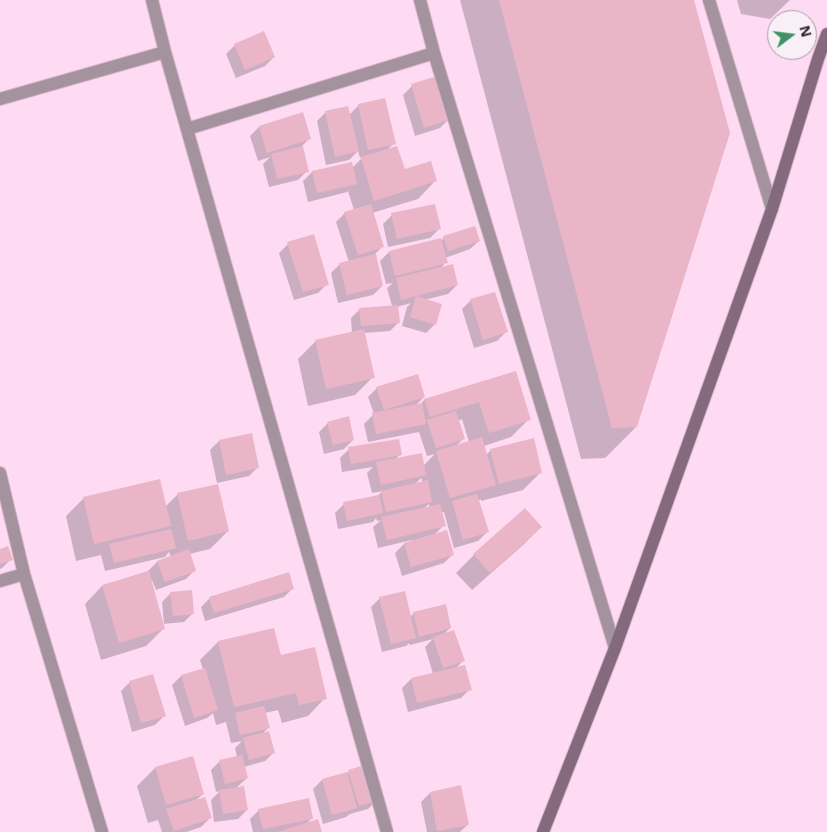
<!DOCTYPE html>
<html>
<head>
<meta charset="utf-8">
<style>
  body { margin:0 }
  #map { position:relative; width:827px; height:832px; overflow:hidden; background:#fedaf3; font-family:"Noto Sans",sans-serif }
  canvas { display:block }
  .north { position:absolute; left:767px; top:10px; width:50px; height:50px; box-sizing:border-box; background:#f9f0f7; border:1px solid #a79ca4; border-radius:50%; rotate:75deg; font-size:14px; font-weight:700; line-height:20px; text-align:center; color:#2d1d28 }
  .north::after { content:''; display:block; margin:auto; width:18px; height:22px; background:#3e9265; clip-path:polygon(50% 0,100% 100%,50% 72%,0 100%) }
</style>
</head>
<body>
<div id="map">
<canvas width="827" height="832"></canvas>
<div class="north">N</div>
</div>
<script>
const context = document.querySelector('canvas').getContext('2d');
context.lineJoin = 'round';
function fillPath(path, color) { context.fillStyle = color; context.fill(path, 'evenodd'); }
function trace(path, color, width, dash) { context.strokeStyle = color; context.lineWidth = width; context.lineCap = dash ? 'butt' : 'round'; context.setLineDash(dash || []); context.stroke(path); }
fillPath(new Path2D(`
  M460,0H692L636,427L605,458L581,459Z
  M737,0H790L770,19L741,14Z
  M235,45L274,57L265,66L236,78L226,54Z
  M412,86L449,119L440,128L415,136L403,95Z
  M359,105L394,143L387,150L404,171L435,181L418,199L372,213L383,246L375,254L382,286L373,295L338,303L331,273L340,264L349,262L336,222L345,213L354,210L348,191L347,192L308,202L303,181L312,172L352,168L363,157L360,158L358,151L349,160L326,165L317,121L326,112L349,115Z
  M259,127L310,138L302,146L307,171L298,180L269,187L263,164L270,157L258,161L250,136Z
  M392,215L439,229L430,238L388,247L383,224Z
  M444,237L479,241L470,249L445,258L446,262L440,269L457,285L448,294L424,300L435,324L426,333L402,326L407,307L411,303L397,307L399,322L390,331L363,333L373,377L355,395L308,406L298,359L316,341L352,333L351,318L360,309L392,306L387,288L393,283L386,284L380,261L389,252L440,239L441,241Z
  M288,244L327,284L318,293L294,300L279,253Z
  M471,300L506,332L497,341L474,348L462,309Z
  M515,372L529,419L511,437L484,446L486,455L491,450L541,472L523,490L481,501V499L478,501L487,532L478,541L454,548L444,512L441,513L444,525L434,535L453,554L444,563L402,576L395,553L404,544L412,542V540L378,548L373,527L381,520L377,521L376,518L373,522L338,529L335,513L344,504L377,496L383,491L372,493L367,473L373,467L342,472L340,458L349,449L400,454L395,460L423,466L435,454L427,456L419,432L368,442L364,424L374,414L368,397L377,388L424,397L415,406L420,405L424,400ZM462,419L469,442L456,446L464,438L458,421ZM421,478L423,482L415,484ZM429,504L430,508L423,509Z
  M328,423L353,440L344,449L324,454L319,432Z
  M219,441L258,467L249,476L217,483L210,450Z
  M178,494L228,531L210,549L189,554L195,570L186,579L156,590L152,580H150L163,624H164L162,602L171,593L193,613L184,622L163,624L164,628L146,646L101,660L85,604L102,586L148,571L157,562L171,557L169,552L165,557L105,571L101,555L76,561L66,516L84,498L165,507Z
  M541,527L523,545L472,590L456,573L474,555Z
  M0,550L11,559L2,568L0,569Z
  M293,588L284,597L205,621L201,607L210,598Z
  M380,598L410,617L414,613L450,628L443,635L463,661L456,668L470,689L461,698L408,712L402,688L411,679L433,674L425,647L433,639L410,645L409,643L406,646L382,652L371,607Z
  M218,642L280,657L325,698L308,716L282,723L278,710L265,713L268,728L262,734L274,752L265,761L244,767L247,778L235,789L247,810L238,819L214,822L211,800L220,791L216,792L211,770L220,761L237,757L235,748L242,741L231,743L226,722L216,725L213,713L207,718L185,726L172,685L181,676L203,670L200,660Z
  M130,682L164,716L155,725L132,732L121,691Z
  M192,757L203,794L195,801L210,818L201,827L186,832H162L158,820L148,823L137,786L155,768Z
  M349,772L377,800L368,809L350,814L346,817L323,824L313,789L322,780L347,773Z
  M430,793L468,824L460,832H427L421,802Z
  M259,810L312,818L306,824L320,832H253L250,819Z`), '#0003');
fillPath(new Path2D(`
  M499,0H694L730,133L637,427L612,428Z
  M264,31L275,57L245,70L234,44Z
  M437,76L451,119L424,128L411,84Z
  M385,98L396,144L368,150L358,104Z
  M348,106L359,151L335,157L325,111Z
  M303,112L311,139L267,153L259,126Z
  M303,146L309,172L277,179L271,154Z
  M397,146L405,169L431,161L437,181L374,201L361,157Z
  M352,162L357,184L317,193L312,171Z
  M371,204L384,247L358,255L344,212Z
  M435,204L441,229L397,239L391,213Z
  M475,226L480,241L448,251L443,236Z
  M314,234L329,285L303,292L287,242Z
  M441,238L448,263L395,276L389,251Z
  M376,254L383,286L347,295L339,263Z
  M453,264L458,285L401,300L396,278Z
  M495,292L508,332L483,340L470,299Z
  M416,296L442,304L436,325L410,317Z
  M398,305L400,323L361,326L359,308Z
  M364,329L375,378L326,389L315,340Z
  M516,371L531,420L489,433L479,402L430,417L424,399Z
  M418,374L425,397L384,410L376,387Z
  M422,403L426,424L376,434L372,413Z
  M456,411L465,439L436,448L427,420Z
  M349,416L354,440L333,445L327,422Z
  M252,433L259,468L226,475L219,440Z
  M482,437L496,485L450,498L436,451Z
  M534,438L542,473L499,484L490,449Z
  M399,439L402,455L351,464L348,447Z
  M422,453L426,475L381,485L376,462Z
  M160,479L171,526L94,544L83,497Z
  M428,480L432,502L386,512L381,491Z
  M218,484L229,531L188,541L177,493Z
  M477,494L489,532L463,540L452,501Z
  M379,495L383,513L347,521L343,502Z
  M440,504L446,526L387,540L381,517Z
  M525,508L542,527L490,573L473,554Z
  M171,529L176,548L114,563L109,544Z
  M447,530L454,555L411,567L404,543Z
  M8,546L13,560L0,564V549Z
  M189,549L196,571L165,582L157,561Z
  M149,571L165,629L119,643L102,585Z
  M289,572L294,589L214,613L209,597Z
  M192,590L194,614L173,616L170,592Z
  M405,591L416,638L391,644L379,597Z
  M446,604L451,628L419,637L413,612Z
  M274,628L281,655L315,647L327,699L299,705L296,693L234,707L218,641Z
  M454,630L465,661L443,668L433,637Z
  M465,665L472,690L417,703L411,678Z
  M205,668L218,710L194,718L181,675Z
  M153,674L166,716L141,723L129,681Z
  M264,706L270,728L240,735L235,713Z
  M269,731L275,753L249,760L243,738Z
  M242,755L248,778L225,784L219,760Z
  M193,756L204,794L166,805L155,767Z
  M368,764L378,800L359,806L348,770Z
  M347,772L357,808L332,815L322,779Z
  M461,785L469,825L437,831L430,792Z
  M244,786L248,810L223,814L219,790Z
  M205,797L212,818L174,831L166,809Z
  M309,798L313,819L263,829L258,809Z
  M318,819L322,832H278Z`), '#eab6c7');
const minor = new Path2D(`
  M152,0L165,52L387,832
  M420,0L434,53L615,648
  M709,0L772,209
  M0,99L165,52
  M187,129L434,53
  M0,473L24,574L102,832
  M0,581L24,574`);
const secondary = new Path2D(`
  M543,832L615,648L772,209L818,59L827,34`);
trace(minor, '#d8b8ce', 14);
trace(secondary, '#d8b8ce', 14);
trace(minor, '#a5929f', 12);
trace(secondary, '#846a7c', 12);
</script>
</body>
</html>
